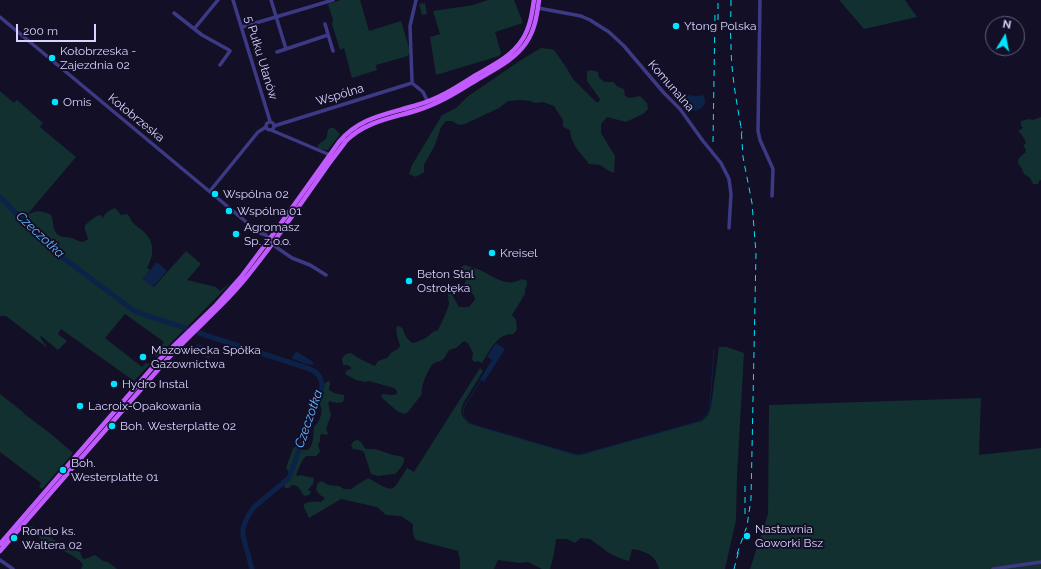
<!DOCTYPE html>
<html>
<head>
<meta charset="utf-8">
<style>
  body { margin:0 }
  #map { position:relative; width:1041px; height:569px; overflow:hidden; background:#130f26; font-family:Raleway,sans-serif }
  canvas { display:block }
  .north { position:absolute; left:985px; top:16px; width:40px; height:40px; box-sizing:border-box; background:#130f26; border:1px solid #625e7d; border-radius:50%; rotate:10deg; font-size:11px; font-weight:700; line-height:16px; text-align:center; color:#d9d4ff }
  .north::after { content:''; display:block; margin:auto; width:14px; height:18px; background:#00e5ff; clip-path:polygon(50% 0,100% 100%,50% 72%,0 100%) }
  .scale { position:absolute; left:16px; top:24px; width:80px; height:18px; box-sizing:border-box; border:2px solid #d9d4ff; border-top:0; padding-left:5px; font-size:12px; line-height:14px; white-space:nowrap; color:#d9d4ff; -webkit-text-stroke:3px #130f26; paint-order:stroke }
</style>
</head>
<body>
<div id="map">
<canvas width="1041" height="569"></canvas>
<div class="north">N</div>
<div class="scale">200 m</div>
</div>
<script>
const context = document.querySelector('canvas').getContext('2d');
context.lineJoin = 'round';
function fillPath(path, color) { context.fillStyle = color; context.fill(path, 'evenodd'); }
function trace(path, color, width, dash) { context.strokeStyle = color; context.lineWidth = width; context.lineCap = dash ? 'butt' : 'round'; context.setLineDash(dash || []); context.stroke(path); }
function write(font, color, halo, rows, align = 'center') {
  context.font = font + ' Raleway,sans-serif'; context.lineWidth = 4; context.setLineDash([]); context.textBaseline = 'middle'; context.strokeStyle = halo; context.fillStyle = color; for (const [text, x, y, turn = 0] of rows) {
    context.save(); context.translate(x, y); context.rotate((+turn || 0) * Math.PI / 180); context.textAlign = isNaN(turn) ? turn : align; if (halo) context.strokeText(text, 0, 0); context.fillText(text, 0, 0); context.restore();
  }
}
fillPath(new Path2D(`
  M341,0H360L369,31L401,21L410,51L408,56L376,65L377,70L352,78L344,48L340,50L332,24L333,20L328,4Z
  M488,0H514L523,23L495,32L501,53L499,56L436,75L430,37L440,34L433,11L473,5Z
  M839,0H905L917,17L864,29Z
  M425,3L427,14L422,15L419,4Z
  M541,48L550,49L554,50L566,67L573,79L596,102H599L600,99L587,81V71L591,70L598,72L599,78L605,82H613L618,87L624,89L625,96L630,98L640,96L647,103L648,109L643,114L626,122L607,117L601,124V133L615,156L614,173L609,171L600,165L589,164C580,152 571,145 570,130L563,127V120L554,106L543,102L535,103L530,101L521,100L508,101L499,108L465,124L459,125L452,121H446L441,127L435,145L424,165V172L416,177L409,174L412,165L442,115L456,108L467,97L521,60Z
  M0,91L14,103L17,100L43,123L40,127L76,157L26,216C36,210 41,210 51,215C54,220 52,226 55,231C59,239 66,236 72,238C79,241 82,244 88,239C87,234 84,230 85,225L95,217L99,215L102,216V219C105,213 109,210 115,208L121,215L127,214L129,216C133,226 137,225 144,232C155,242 154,256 147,268L150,270L143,279L154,287L186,251L201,264L187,280L216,287L220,291L231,282L220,294L157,357L154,354L164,342L125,314L105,338L142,367L146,363L148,364L149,363L150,364L134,381L61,329L58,334L67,341L58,350L41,336L40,337L46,346V349L45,346L6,316H0Z
  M1041,117V180L1039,181L1038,184H1033L1030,178L1024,174L1022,169L1018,163L1019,158L1026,152L1025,148L1023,146L1026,143C1024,138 1022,134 1018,131L1023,128L1021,125V121L1029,119L1033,120Z
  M330,128H334L340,134L338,137L328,150C324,150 320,150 317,147L320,143L326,139L328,130Z
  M465,265C470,267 475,268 480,270C495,277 506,288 522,279L527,281V285L525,289V294L512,315L516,320L517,330L513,334C496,334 490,351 482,363L477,361L474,362L472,359L473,353L468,343L464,341L456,348L449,350C447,353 445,358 442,360C439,362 435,362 433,364C428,369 420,388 422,394L408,412L404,414L397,411L381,397L382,394C387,394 392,396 397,394V391L394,388L369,381L365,382L356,380L345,374L347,370L351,369V367L347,365H343L342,358L346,354L351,353L360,359L375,366L378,361L387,358L391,353L399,348L400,345C398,339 395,332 397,326C404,327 403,330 405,335C407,339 410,341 412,343C415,343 425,339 427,337C433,333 429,333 438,330L446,313L449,304L448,294L449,291C453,295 456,302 459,307H469L472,303L475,300C475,294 469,291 465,288L464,284L466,280L461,267Z
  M719,347H727L744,353L737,476L736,520L725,569H659C656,555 645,551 632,549L629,561L622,559L609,553L590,539L581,538L575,543L567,539H556L554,554L550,569H542L528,562L519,563L498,560L494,569H460V560L458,551L416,540C412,535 413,530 413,524L401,516L386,515L377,507L341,499L309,518L304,507V504C310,501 314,501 321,502L325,498L320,495L316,490C317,485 317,482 322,481L328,485L339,486L344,489H352C356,484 363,482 368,478C395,493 391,494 407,468L414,472L480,368L483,371L464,402C459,412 461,417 470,424L578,455L702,421L708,415L711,407Z
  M328,381L330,382V385L329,387V390L334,393L344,395V399L343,402C339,403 334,403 330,401L328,403L331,415L326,429L328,433L327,435L321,434L320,437V441L318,445L320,451L318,454L316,456H306L302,461L296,475L298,476L300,475L314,478L313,484L311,486L308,490L311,492L309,495L304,496C300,491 300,485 292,485L289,488H285L284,484L288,482L291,475L286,468L293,448L297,446L301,450H308C314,444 313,436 314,427C319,422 323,414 321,407C320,403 319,405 319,401C320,395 323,388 325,383Z
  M0,394L23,412V413L51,434L73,453L42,489L39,487L41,483L0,452Z
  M981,398L979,455L1041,448V569H750L768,514L769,405Z
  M358,440L362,443L364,447L366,449H375L393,455L400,456L404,458C405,464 399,470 395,474L385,475L378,476L371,474L364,452L360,450L353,449L351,445L354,441Z
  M32,526C47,535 63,547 80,552L83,559C87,559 91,556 95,555L103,561L108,562L117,569H81L83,565C79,556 59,550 51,545C43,540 36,535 29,531L28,527Z`), '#12302f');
fillPath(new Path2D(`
  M688,95L697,96L703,95C709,104 701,111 692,111L687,103L686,99V97Z
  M156,263H158L166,270L167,271L153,287L143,279Z
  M496,343L505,349L484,382L480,379L492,360L487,357Z
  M197,344L212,349L209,360L196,348Z
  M296,351L313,362V365C307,365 299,361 293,359L292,358Z`), '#0c2248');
trace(new Path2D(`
  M481,380L464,407C462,416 466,421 474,425L576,455H581L697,422C705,418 708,414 710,407L714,349`), '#0c2248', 1);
trace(new Path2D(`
  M0,197L50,248L133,310L145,315L185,328
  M199,333L310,369C318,373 322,377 322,387L289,478L254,507L248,516L243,528V536L252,569`), '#0c2248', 5);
trace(new Path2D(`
  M233,0L270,121
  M271,0L286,49
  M416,0L410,26L412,81V83L423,92L428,102
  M760,0L758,131L760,140L773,169L772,196
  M538,8L581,16L590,20L609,32L624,46L664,93L680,109L703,141L721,163L729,179L731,194L729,228
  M174,13L202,35L229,50L230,51L220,65
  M0,17L245,221L260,233L266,235L276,247L292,258L310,265L326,275
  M325,24L333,51
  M242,27L333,0
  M194,29L218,0
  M277,52L328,35
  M266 126a4 4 0 1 1 8 0a4 4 0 1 1-8 0Z
  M274,126L412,83
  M271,130L330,155
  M210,191L258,132L266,127
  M0,560L13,569
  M993,569L1041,562`), '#3d3a85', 3.5);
trace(new Path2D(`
  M0,544L159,360L216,305L241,277L274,233L339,142C359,117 388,114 417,105C439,99 457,87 476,75C493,65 511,57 522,40C530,28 532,14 534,0
  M0,551L163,364C192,331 227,304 253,269C275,242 294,213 314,185C324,170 335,155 346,141C366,121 393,118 418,110C441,103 460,90 480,78C497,68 515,59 526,43C535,30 537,15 539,0`), '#c25bff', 4.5);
trace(new Path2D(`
  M731,0C731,15 730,29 731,44C731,74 737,104 742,133
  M718,20V0
  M713,142L715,14
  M745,514V482
  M737,554L747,526L751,499L756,253L752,203L743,157L741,127
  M734,569L739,550`), '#00e5ff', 1, [6, 5]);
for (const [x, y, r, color] of [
  [676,26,4,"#00e5ff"],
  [52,58,4,"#00e5ff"],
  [55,102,4,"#00e5ff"],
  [215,194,4,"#00e5ff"],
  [229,211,4,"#00e5ff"],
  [236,234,4,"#00e5ff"],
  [492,253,4,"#00e5ff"],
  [409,281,4,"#00e5ff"],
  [143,357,4,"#00e5ff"],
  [114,384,4,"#00e5ff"],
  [80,406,4,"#00e5ff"],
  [112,426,4,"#00e5ff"],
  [63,470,4,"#00e5ff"],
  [747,536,4,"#00e5ff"],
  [14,538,4,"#00e5ff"]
]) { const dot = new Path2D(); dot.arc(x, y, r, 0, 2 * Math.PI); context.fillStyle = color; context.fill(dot); trace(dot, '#130f26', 1.5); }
write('12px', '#d9d4ff', '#130f26', [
  ["Ytong Polska",684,26],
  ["Kołobrzeska -",60,51],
  ["Zajezdnia 02",60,65],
  ["Omis",63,102],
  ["Wspólna 02",223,194],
  ["Wspólna 01",237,211],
  ["Agromasz",244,227],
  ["Sp. z o.o.",244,241],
  ["Kreisel",500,253],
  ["Beton Stal",417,274],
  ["Ostrołęka",417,288],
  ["Mazowiecka Spółka",151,350],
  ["Gazownictwa",151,364],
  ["Hydro Instal",122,384],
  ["Lacroix-Opakowania",88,406],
  ["Boh. Westerplatte 02",120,426],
  ["Boh.",71,463],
  ["Westerplatte 01",71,477],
  ["Nastawnia",755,529],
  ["Goworki Bsz",755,543],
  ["Rondo ks.",22,531],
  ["Waltera 02",22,545]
], 'left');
write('12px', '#d9d4ff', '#130f26', [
  ["5 Pułku Ułanów",261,58,73],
  ["Komunalna",671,86,49],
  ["Wspólna",340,95,-17],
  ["Kołobrzeska",136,118,39]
]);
write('italic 13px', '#62b6ff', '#130f26', [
  ["Czeczotka",40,235,43],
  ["Czeczotka",309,419,-71]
]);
</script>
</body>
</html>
